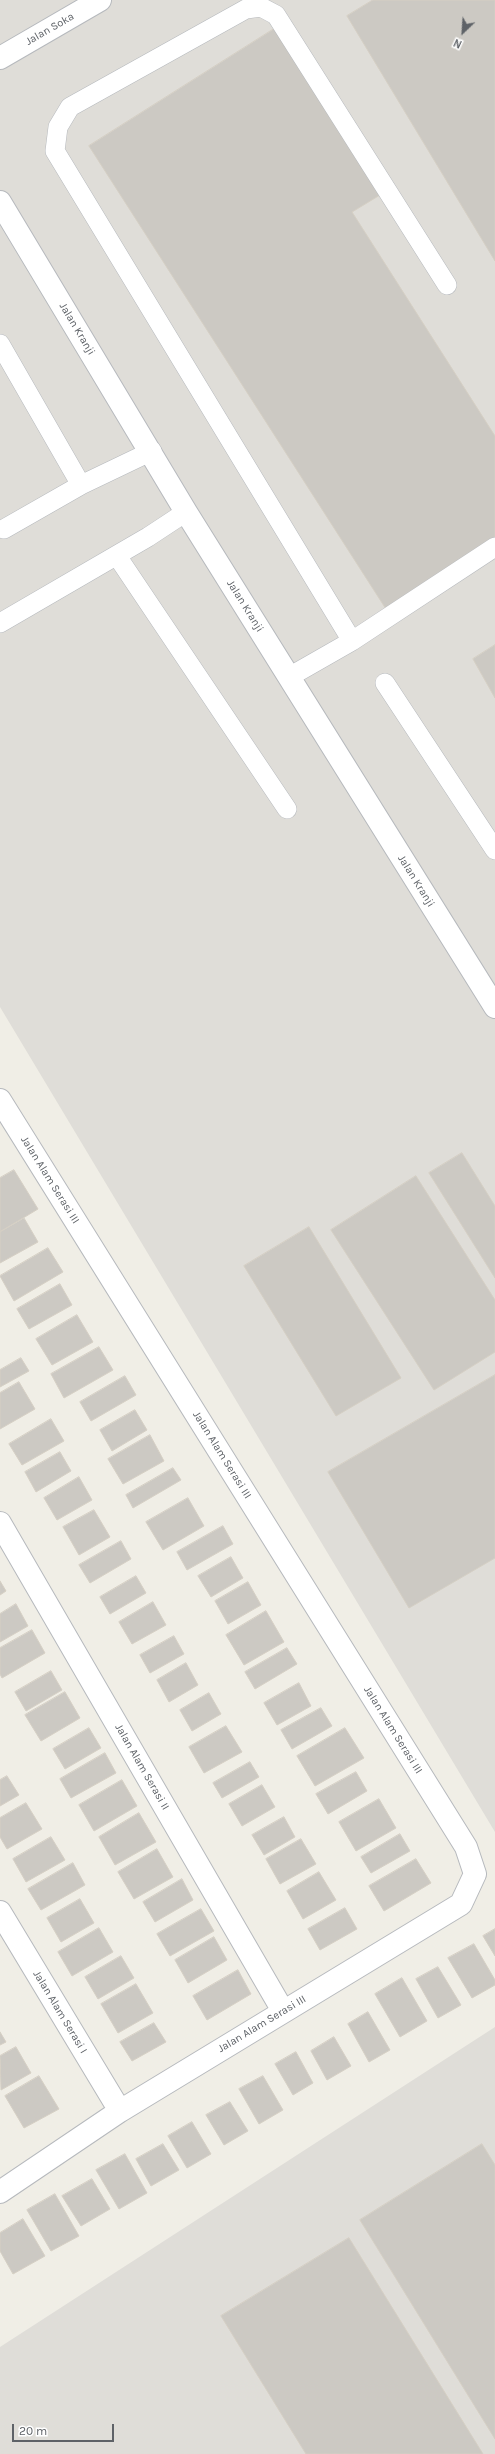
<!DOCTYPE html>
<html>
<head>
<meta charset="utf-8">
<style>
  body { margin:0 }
  #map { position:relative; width:495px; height:2454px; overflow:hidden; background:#f0eee6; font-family:Karla,sans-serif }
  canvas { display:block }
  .north { position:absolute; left:443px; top:12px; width:40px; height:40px; -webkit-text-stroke:3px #fff; paint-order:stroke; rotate:205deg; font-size:11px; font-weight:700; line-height:16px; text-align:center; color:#5e6267 }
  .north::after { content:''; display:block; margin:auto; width:14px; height:18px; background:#5e6267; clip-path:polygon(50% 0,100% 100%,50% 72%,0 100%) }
  .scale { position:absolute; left:12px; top:2424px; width:102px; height:18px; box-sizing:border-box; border:2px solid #5e6267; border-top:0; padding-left:5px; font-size:12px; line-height:14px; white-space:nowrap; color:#5e6267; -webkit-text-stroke:3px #fff; paint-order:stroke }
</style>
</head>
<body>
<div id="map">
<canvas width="495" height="2454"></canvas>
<div class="north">N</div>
<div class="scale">20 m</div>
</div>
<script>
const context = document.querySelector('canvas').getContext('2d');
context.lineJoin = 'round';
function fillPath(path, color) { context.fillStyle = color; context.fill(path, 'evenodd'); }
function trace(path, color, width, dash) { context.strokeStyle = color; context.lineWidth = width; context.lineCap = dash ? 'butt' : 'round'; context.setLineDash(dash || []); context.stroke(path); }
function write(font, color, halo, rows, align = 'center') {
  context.font = font + ' Karla,sans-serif'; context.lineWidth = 3.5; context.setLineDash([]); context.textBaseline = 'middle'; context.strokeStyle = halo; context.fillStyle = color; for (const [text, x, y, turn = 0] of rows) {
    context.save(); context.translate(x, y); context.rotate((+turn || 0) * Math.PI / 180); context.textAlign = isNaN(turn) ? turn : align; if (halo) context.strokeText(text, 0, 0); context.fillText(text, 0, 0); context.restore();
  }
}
fillPath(new Path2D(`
  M0,0H495V1832L0,1007Z
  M495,2027V2454H0V2347Z`), '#dfddd8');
const building = new Path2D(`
  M373,0H495V261L347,16Z
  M274,29L380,195L352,212L495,436V541L386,609L89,146Z
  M495,645V698L473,659Z
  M462,1153L495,1206V1278L429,1173Z
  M14,1170L38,1209L0,1232V1178Z
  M416,1176L495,1300V1352L434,1390L331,1230Z
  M24,1218L38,1242L0,1263V1232Z
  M309,1227L401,1378L336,1416L244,1266Z
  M48,1248L63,1272L14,1301L0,1276Z
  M60,1284L72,1305L29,1329L17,1309Z
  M77,1315L93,1342L52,1365L36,1339Z
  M99,1347L113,1370L64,1398L51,1374Z
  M21,1358L29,1371L0,1387V1370Z
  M495,1375V1558L409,1608L328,1472Z
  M125,1376L136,1395L91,1421L80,1402Z
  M19,1382L35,1409L0,1429V1393Z
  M135,1410L147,1430L112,1451L100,1430Z
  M51,1419L64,1441L22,1465L9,1444Z
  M150,1435L164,1461L123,1484L108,1459Z
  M60,1452L71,1471L36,1492L25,1472Z
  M173,1468L181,1480L133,1508L126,1495Z
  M79,1477L92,1500L57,1520L44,1498Z
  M188,1498L204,1526L163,1550L146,1522Z
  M94,1510L110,1537L79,1555L63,1527Z
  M223,1526L233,1544L187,1570L177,1552Z
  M121,1541L131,1559L90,1583L79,1565Z
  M231,1557L243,1578L211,1597L198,1576Z
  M136,1576L146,1593L110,1614L100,1597Z
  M0,1581L6,1591L0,1595Z
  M248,1582L261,1605L228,1624L215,1601Z
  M153,1602L166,1625L132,1644L119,1622Z
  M16,1604L28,1626L0,1642V1614Z
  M266,1611L284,1642L244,1665L226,1635Z
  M32,1630L45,1653L2,1678L0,1674V1648Z
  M174,1636L184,1654L150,1673L140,1655Z
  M287,1648L297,1664L255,1689L245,1672Z
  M186,1663L198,1685L169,1702L157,1680Z
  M51,1671L62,1690L26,1711L15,1692Z
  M299,1683L311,1706L277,1725L264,1703Z
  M65,1692L80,1718L41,1741L25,1715Z
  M209,1693L221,1714L192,1731L180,1710Z
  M321,1708L332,1726L292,1749L281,1730Z
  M226,1726L242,1752L204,1773L189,1747Z
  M89,1728L101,1748L65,1769L53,1749Z
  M345,1728L364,1758L315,1786L297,1756Z
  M105,1753L116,1773L71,1798L60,1779Z
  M250,1762L259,1777L222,1798L213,1783Z
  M356,1772L367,1791L328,1814L316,1794Z
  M7,1776L19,1795L0,1806V1780Z
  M122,1780L137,1806L94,1831L79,1805Z
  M262,1785L275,1807L242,1826L229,1804Z
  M379,1799L396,1828L356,1851L339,1822Z
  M26,1803L42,1829L7,1849L0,1837V1818Z
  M139,1813L156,1842L115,1865L99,1837Z
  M284,1817L295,1837L264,1855L252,1835Z
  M400,1834L410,1851L371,1873L361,1857Z
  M51,1837L65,1860L26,1882L13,1859Z
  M301,1839L316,1864L280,1884L266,1859Z
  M157,1849L173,1877L134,1899L118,1872Z
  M416,1859L431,1883L384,1911L369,1886Z
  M73,1863L85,1885L41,1910L28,1889Z
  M319,1872L336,1900L303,1919L287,1891Z
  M182,1879L193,1900L155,1922L143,1902Z
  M80,1899L94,1923L61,1942L47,1918Z
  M345,1908L357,1929L320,1950L308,1929Z
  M201,1909L214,1931L170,1956L157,1934Z
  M99,1928L113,1952L72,1976L58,1952Z
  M495,1929V1956L483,1936Z
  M214,1937L227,1960L188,1983L175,1960Z
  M474,1944L495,1980V1985L472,1998L448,1958Z
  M121,1956L134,1978L98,1999L85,1977Z
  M438,1967L461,2005L438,2018L416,1979Z
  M238,1970L251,1994L207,2020L193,1996Z
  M402,1978L427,2021L400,2037L375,1994Z
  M136,1984L153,2013L118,2033L101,2004Z
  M368,2012L390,2050L369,2062L348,2024Z
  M154,2023L166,2042L132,2061L120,2042Z
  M0,2032L6,2042L0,2045Z
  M334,2037L351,2066L327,2080L311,2051Z
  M16,2047L31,2073L1,2090L0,2056Z
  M296,2052L313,2083L293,2095L275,2064Z
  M39,2076L59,2109L24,2128L5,2096Z
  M263,2076L283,2110L259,2124L239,2089Z
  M230,2102L248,2131L224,2145L206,2115Z
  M192,2122L211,2154L187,2168L168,2136Z
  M163,2144L179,2170L151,2186L136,2159Z
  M482,2144L495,2165V2439L360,2220Z
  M125,2154L147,2193L119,2209L96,2170Z
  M92,2179L110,2209L81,2226L62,2196Z
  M55,2194L79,2236L51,2251L27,2210Z
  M23,2219L45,2256L13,2274L0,2251V2233Z
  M349,2238L483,2454H306L221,2316Z`);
fillPath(building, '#ccc9c3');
trace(building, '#d5cfc4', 1);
const lane = new Path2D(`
  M0,344L81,485L152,451
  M4,529L81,485
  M117,556L287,809
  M0,623L148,537L186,512
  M352,641L55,151L58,127L70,107L246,9L261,7L276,15L447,285
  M289,677L352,641L495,547
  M385,683L495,850`);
const street = new Path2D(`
  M0,58L100,0
  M0,202L186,512L495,1007
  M0,1100L466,1847L475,1874L461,1904L120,2111L0,2192
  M0,1523L283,2011
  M0,1912L120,2111`);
trace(lane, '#b6b9bd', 20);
trace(street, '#b6b9bd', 24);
trace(lane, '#fff', 19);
trace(street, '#fff', 22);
write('11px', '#5e6267', '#fff', [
  ["Jalan Soka",50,29,-30],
  ["Jalan Kranji",77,329,59],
  ["Jalan Kranji",245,606,58],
  ["Jalan Kranji",416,881,58],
  ["Jalan Alam Serasi III",50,1180,58],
  ["Jalan Alam Serasi III",222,1455,58],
  ["Jalan Alam Serasi III",393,1730,58],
  ["Jalan Alam Serasi II",142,1767,60],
  ["Jalan Alam Serasi I",60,2012,59],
  ["Jalan Alam Serasi III",262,2024,-31]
]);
</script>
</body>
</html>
